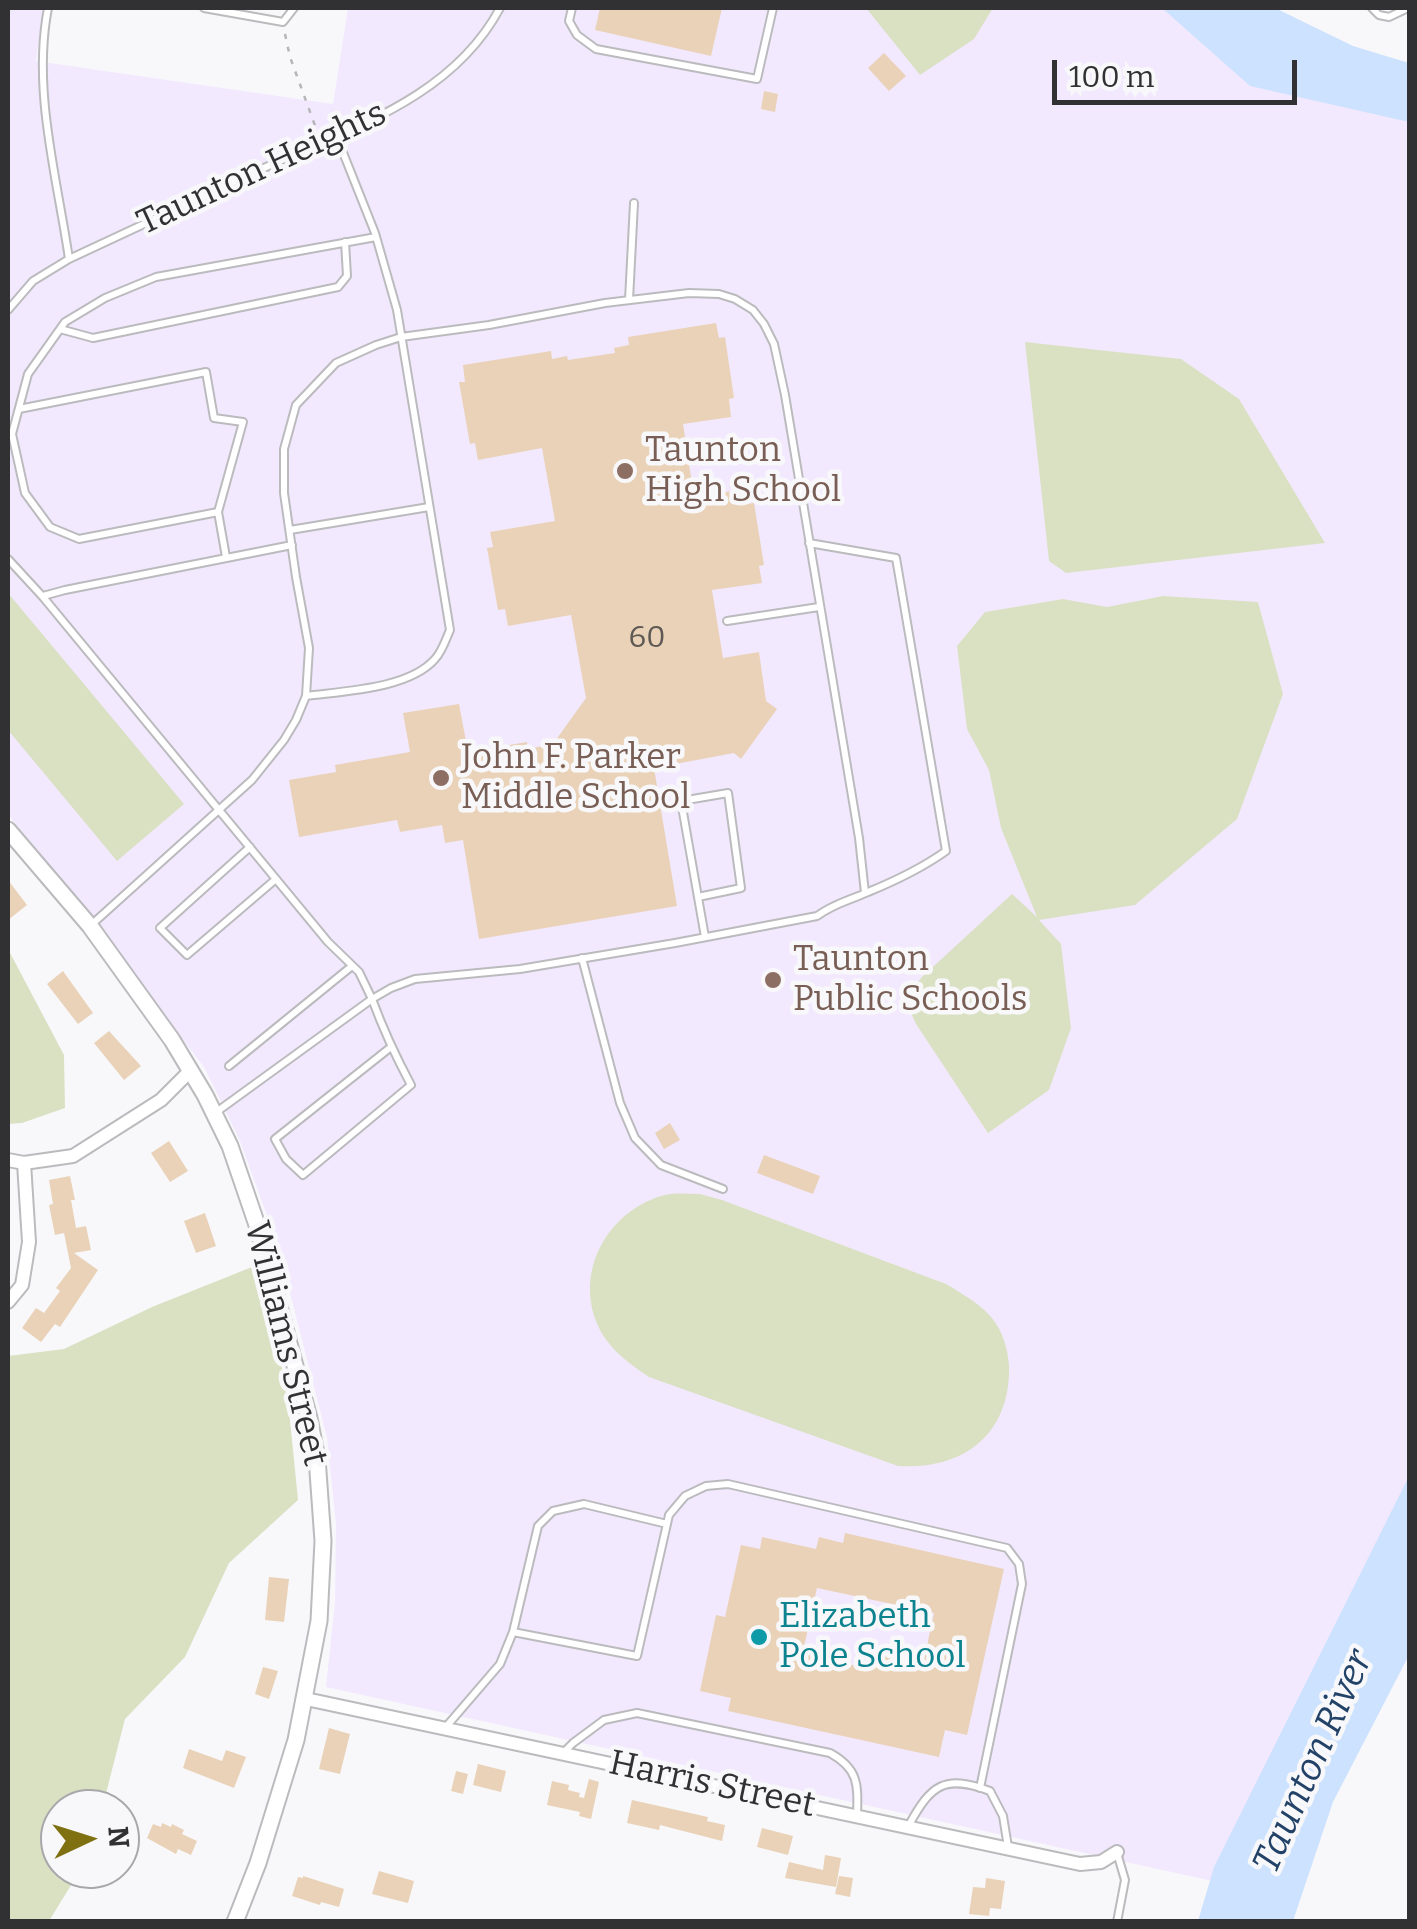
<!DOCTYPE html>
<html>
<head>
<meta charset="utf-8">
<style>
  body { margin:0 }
  #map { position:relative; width:1417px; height:1929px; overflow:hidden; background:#f8f8fb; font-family:Bitter,serif }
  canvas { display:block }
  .frame { position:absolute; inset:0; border:10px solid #313133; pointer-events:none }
  .north { position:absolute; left:40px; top:1789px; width:100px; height:100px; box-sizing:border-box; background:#f8f8fb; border:2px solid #a8a8ab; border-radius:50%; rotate:86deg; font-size:28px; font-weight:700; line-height:40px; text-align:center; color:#313133 }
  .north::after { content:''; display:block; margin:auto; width:35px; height:45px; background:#7f7111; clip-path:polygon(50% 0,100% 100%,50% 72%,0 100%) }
  .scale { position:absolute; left:1052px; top:60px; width:245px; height:45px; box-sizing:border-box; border:5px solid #313133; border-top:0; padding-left:12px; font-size:30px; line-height:35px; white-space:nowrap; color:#313133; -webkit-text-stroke:8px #f8f8fb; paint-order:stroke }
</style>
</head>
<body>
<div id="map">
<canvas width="1417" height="1929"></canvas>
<div class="frame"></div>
<div class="north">N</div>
<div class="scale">100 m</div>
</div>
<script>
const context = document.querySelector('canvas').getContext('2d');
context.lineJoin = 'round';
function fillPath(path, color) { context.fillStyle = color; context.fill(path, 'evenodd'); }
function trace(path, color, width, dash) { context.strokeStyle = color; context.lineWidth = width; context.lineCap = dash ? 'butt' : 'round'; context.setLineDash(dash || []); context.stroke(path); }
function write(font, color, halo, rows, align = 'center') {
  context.font = font + ' Bitter,serif'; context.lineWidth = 9; context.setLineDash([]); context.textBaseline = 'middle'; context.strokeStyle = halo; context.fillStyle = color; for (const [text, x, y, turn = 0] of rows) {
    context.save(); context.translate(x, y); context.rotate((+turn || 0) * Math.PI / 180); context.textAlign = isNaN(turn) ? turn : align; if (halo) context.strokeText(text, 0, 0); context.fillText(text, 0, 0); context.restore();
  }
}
fillPath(new Path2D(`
  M8,8H43L36,61L333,104L348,8H1177L1409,115V1485L1217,1882L326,1687L335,1602L336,1524L327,1438L278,1246L240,1141L204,1067L8,814Z`), '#f3e9ff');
fillPath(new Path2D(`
  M866,8H993L974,39L920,75Z
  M1025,342L1181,359L1239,399L1325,543L1066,573L1049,561Z
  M8,593L184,804L117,861L8,730Z
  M1163,596L1258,602L1283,694L1237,819L1135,905L1039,920L1061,944L1071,1028L1049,1090L988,1133L916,1024L909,1009L908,995L922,977L1012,894L1037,917L1001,828L989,770L967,729L957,646L985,612L1063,599L1107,607Z
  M8,949L64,1055L65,1108L22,1123L8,1124Z
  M700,1194L722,1200L946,1284C964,1295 983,1305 995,1322C1005,1337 1010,1357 1009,1375C1006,1439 959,1470 898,1466L649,1377C628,1363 605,1346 596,1321C576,1268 609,1212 661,1196C674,1192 687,1194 700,1194Z
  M257,1265L273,1322L288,1400L298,1500L229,1563L185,1657L125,1719L102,1809H60V1869H81L49,1921H8V1356L64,1349L152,1307Z`), '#dae1c3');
fillPath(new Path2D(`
  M1162,8H1275L1353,46L1409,63V122L1250,86Z
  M1409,1476V1655L1333,1802L1293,1921H1198L1214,1867Z`), '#cce2fe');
fillPath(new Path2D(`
  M600,8H722L711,56L595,30Z
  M884,53L906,76L889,91L868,68Z
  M764,91L778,94L775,112L761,109Z
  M716,323L719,338L725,337L734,398L729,399L731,417L683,424L694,497L745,489L747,504L754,503L764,565L759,566L762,583L712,590L723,658L759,652L766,701L777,709L741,759L734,753L654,768L677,906L479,939L463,840L445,843L442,825L400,832L397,820L299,837L289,780L336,772L335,765L410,752L403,713L459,704L468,752L527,742L528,749L553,744L586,698L571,615L508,626L505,609L498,610L487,548L493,547L490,532L555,521L542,448L478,460L475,443L470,444L459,382H465L463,365L551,351L552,359L567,356L568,360L615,353L614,348L629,345L628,337Z
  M8,880L27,905L8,920Z
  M63,971L93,1013L78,1024L47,984Z
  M109,1031L141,1066L124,1080L94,1043Z
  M670,1123L680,1140L664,1149L655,1133Z
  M169,1141L188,1171L170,1182L151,1153Z
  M764,1155L820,1176L813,1194L757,1173Z
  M70,1176L75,1200H71L76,1228L86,1226L91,1250L74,1253L98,1270L60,1327L55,1324L41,1342L22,1328L36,1308L44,1313L60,1291L56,1288L71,1268L64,1233L55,1235L49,1205L53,1204L49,1180Z
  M205,1213L216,1246L196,1253L184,1221Z
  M845,1533L1004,1569L967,1735L945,1730L939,1757L728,1711L731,1698L700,1691L716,1615L725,1617L741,1545L760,1549L762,1537L816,1549L819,1537L843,1543ZM817,1588L934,1613L923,1664L883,1656V1660L875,1658L873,1669L848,1664V1661L803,1651Z
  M269,1577L289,1579L284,1622L265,1620Z
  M263,1667L278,1671L269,1699L255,1694Z
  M329,1728L350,1734L340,1774L319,1769Z
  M189,1749L222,1761L226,1750L246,1757L234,1788L183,1768Z
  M478,1764L506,1771L501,1792L473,1785Z
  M456,1771L468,1774L463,1794L451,1791Z
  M589,1779L599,1782L591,1819L579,1816L580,1812L547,1805L552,1781L569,1785L568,1790L580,1793L579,1797L584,1798Z
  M632,1800L708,1817L707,1821L725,1825L722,1841L660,1825L659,1830L627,1823Z
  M162,1823L171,1827L172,1824L184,1830L182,1834L197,1841L191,1855L178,1849L176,1854L147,1838L153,1824L161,1827Z
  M762,1828L793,1836L788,1855L757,1847Z
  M825,1855L841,1858L836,1887L785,1878L789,1862L823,1870Z
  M379,1871L414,1881L408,1903L372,1894Z
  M303,1876L344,1889L339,1907L321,1902L320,1905L292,1896L298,1877L303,1878Z
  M839,1876L853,1878L850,1897L835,1894Z
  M986,1878L1005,1881L1001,1909L990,1908L989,1916L969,1914L973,1887L985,1888Z`), '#e9d2b7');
const service = new Path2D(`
  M48,8C32,90 57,177 69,259
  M204,8L283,22L294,8
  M572,8L569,21L577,35L596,49L757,79L773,8
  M1372,8L1379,15L1389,17L1408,8
  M629,300L634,203
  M8,310L33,281L69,259C134,229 199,199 264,168C351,128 452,98 500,8
  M60,329L93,338L338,287L347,276L345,242
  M19,409L206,372L214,418L243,422L218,512
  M290,530L429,507
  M226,557L218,512L79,539L50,527L25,493L12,434L28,374L65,322L105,298L156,277L376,237
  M8,559L43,597L328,942L359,972L372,999L391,988L415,979L520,969L675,943L817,916C835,903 848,901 868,892C895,881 922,868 946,851L896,558L809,543
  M43,596L65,590L292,545
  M727,621L819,607
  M306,696C343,691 409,689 435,659C442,652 446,639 450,630L397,310L375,233L336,135
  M250,847L160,928L187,955L276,879
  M698,897L741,888L728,793L681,801L705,937
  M90,926L252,780L284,740L296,720L306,696L309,648L296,577L284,493V449L296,405L336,363L376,345L401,337L489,325L605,303L689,293L719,294L735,299L753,310L764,324L774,344L785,395L859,838L865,893
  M582,958L620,1103L635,1138L661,1165L723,1189
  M229,1066L352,966
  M215,1113L372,999C383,1029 396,1057 411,1085L303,1175L286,1159L275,1139L391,1047
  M513,1632L538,1526L553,1511L584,1504L667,1524
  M445,1728L500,1664L513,1632L637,1656L669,1515L685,1496L706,1486L728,1484L1007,1548L1019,1564L1022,1584L980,1788
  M563,1753L573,1743L604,1720L637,1713L830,1753C859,1769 858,1785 857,1815
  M909,1825C931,1785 944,1774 990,1791L1003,1816L1008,1847
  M1117,1922L1125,1880L1117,1853`);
const minor = new Path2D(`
  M8,1160L24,1163L73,1156L161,1100L191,1070
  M8,1302L22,1285L29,1242L24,1163
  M306,1699L1080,1864L1101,1862L1117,1852`);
const tertiary = new Path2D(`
  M8,830L90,926L172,1040L205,1095L230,1146L258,1228L309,1418L317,1458L323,1541L319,1621L296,1740L258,1863L235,1922`);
trace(service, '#bbbbbe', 10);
trace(minor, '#bbbbbe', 16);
trace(tertiary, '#bbbbbe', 19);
trace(new Path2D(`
  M285,34L290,57L317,131`), '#b6b6b8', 2.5, [5, 8]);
trace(service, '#fff', 6);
trace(minor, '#fff', 12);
trace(tertiary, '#fff', 15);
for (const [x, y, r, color] of [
  [625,471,10,"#8d6e63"],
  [441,778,10,"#8d6e63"],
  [773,980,10,"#8d6e63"],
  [759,1637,10,"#0f9aa8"]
]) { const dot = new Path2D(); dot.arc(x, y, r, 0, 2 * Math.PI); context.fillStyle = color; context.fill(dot); trace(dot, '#f8f8fb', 4); }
write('30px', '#5f5954', null, [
  ["60",647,639]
]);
write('35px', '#313133', '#f8f8fb', [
  ["Taunton Heights",262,169,-25],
  ["Williams Street",285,1344,76],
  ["Harris Street",712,1785,12]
]);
write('35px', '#785e54', '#f8f8fb', [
  ["Taunton",645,451],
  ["High School",645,491],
  ["John F. Parker",461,758],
  ["Middle School",461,798],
  ["Taunton",793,960],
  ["Public Schools",793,1000]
], 'left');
write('35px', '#0d838f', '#f8f8fb', [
  ["Elizabeth",779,1617],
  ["Pole School",779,1657]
], 'left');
write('italic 38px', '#224267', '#f8f8fb', [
  ["Taunton River",1314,1762,-66]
]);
</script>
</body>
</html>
